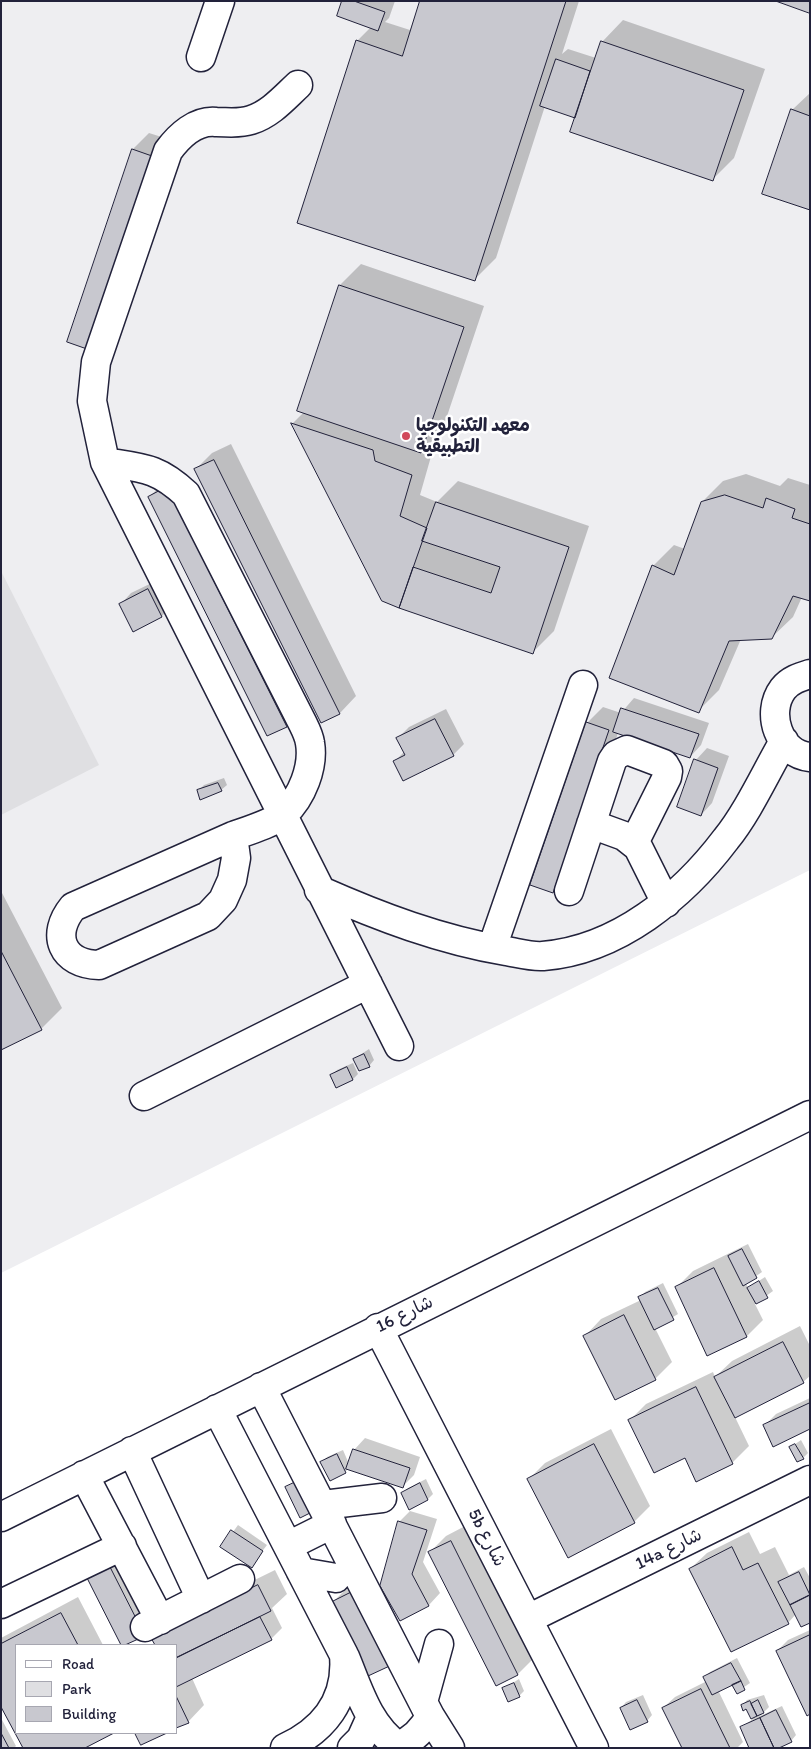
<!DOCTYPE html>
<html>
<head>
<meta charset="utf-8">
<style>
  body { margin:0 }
  #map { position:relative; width:811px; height:1749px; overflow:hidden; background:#fff; font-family:Itim,sans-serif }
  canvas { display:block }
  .frame { position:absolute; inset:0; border:2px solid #22223b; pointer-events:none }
  .legend { position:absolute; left:15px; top:1644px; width:162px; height:90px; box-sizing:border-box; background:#fff; border:1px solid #a7a7b1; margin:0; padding:6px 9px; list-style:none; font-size:15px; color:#22223b }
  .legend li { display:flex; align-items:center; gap:10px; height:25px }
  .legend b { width:25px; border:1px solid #a7a7b1 }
</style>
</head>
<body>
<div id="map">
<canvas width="811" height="1749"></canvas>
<div class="frame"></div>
<ul class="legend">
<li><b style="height:6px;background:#fff"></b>Road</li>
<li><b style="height:14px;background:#dfdfe2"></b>Park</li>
<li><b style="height:14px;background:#c8c8cf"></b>Building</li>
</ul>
</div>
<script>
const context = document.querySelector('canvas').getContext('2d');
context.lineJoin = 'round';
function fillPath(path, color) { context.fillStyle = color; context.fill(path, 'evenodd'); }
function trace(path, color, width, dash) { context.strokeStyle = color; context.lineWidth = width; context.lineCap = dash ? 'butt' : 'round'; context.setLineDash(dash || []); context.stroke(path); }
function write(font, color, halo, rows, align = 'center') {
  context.font = font + ' Itim,"Playpen Sans Arabic",sans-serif'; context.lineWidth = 5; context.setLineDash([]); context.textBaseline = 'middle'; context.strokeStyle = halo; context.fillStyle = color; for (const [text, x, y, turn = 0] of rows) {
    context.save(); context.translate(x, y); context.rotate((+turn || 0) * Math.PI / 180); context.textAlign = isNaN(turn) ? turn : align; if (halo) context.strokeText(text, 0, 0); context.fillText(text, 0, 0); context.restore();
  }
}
fillPath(new Path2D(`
  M1,1H810V870L1,1273Z`), '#eeeef1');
fillPath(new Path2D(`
  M1,571L99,765L1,815Z`), '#dfdfe2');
fillPath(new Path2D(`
  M344,1H395L389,18L385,22L410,30L421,1H579L562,54L568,49L596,58L602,42L623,20L765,69L734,158L713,179L578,113L545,106L496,258L475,279L357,41L371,27Z
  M810,93V209L792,110Z
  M149,133L168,139L103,331L133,149Z
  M361,264L484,306L442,431L423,450L432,453L420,495L437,502L458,481L589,526L554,631L533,652L383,600L293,423L304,412L298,410L340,285Z
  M231,444L356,696L340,713L321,722L195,470L212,453Z
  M184,472L303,709L286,726L149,497L166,481Z
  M746,474L780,486L788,478L810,485V600L802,597L793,617L771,638L741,639L719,690L698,711L653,566L674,545L685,549L702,502L723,481Z
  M160,579L173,604L162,616L133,630L120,605L131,593Z
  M634,698L709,723L701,745L690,757L618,733L569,875L553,892L587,723L603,707L621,713Z
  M446,709L464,744L453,755L394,762L405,751L398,738L409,727Z
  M707,748L729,756L712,803L701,815L679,807L696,760Z
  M224,778L227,785L221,790L198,791L204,785Z
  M1,891L62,1008L41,1029L1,1049Z
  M369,1049L374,1060L369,1066L354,1059Z
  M353,1063L358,1074L353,1079L332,1075L337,1070Z
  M748,1244L762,1272L746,1283L748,1288L765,1277L773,1291L755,1304L763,1320L747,1336L676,1288L693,1271Z
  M663,1283L678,1314L655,1328L672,1362L655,1379L616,1398L585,1336L601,1319L641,1300L640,1298L645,1292Z
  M800,1326L810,1346V1376L803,1382L735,1417L749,1446L732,1463L630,1420L646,1404L713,1372L715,1377L732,1361Z
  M810,1398V1428L765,1425L776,1414Z
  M611,1429L650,1506L634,1522L528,1480L545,1463Z
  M365,1438L420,1457L414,1475L403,1486L349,1468L345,1472L322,1462L327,1457L343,1450L349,1464L354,1450Z
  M801,1440L808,1453L803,1458L791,1447Z
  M426,1479L433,1494L428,1499L403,1493L408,1488Z
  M410,1511L437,1519L423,1562L440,1593L429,1605L400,1619L399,1522Z
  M238,1525L267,1545L251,1566L222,1547Z
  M467,1525L534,1658L518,1674L496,1685L430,1552L446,1536Z
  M749,1532L760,1554L775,1547L789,1575L804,1567L810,1578V1621L796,1614L788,1623L690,1569L707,1553Z
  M120,1554L155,1624L144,1635L122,1645L87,1576Z
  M275,1570L287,1594L272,1608L282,1628L271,1639L192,1678L204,1705L188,1722L176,1727V1645H156L153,1638L169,1622Z
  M372,1578L406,1651L333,1602L344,1591Z
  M78,1597L103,1645H16V1732L1,1704V1638Z
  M810,1630V1713L777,1651L788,1640Z
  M737,1658L750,1683L737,1692L733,1683L718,1690L743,1742L737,1748H683L663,1708L675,1697L707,1681L705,1677L710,1672Z
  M519,1679L524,1691L519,1696L503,1689Z
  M643,1695L652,1715L647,1721L621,1708L626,1702Z
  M764,1695L769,1707L760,1716L782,1706L796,1735L791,1741L741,1728L753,1719L747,1708L742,1706L747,1700Z
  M1,1718L16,1746L14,1748H1Z
  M17,1733H111L83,1748H24Z`), '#0003');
const building = new Path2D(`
  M342,1H354L385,12L378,31L337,16Z
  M420,1H566L475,281L297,223L356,40L402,56Z
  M776,1H810V13Z
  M601,41L744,90L713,181L570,132Z
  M556,59L590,71L575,118L540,106Z
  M791,109L810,116V210L762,194Z
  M132,149L152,156L87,349L67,342Z
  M339,285L464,327L421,453L297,411Z
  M291,423L373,450L375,461L412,475L400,516L427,528L399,608L382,601Z
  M214,460L340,714L321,723L194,469Z
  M167,487L287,727L267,736L148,497Z
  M725,495L763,508L766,498L795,509L792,518L810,524V601L793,596L772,639L729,641L699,713L609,678L652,565L674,575L701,502Z
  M436,502L569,547L533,654L399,608L413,567L491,593L500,567L422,541Z
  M148,589L162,617L133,632L119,604Z
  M621,708L699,734L690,758L613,732Z
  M435,719L454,756L403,781L393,761L405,755L396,738Z
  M586,722L609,730L553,893L530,885Z
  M694,759L718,768L701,816L677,807Z
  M218,783L222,791L200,800L197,790Z
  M1,951L42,1030L1,1050Z
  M364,1054L370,1067L359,1071L353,1059Z
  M347,1067L353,1080L336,1088L330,1075Z
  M742,1249L757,1278L743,1286L728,1256Z
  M714,1268L747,1337L707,1356L675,1287Z
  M759,1281L768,1298L756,1304L747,1288Z
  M658,1288L674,1320L654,1330L638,1297Z
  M624,1315L656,1380L615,1400L583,1336Z
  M783,1342L804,1383L735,1418L714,1377Z
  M696,1387L733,1464L696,1482L685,1458L654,1473L628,1420Z
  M810,1403V1429L773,1447L763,1425Z
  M594,1444L635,1523L568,1558L527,1479Z
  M795,1444L804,1459L797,1462L789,1447Z
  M353,1449L410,1468L403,1488L346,1469Z
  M337,1454L346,1473L330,1481L320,1462Z
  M298,1481L312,1512L300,1518L285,1487Z
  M420,1483L428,1500L409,1510L401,1493Z
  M398,1521L427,1530L412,1574L429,1606L400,1621L380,1586Z
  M231,1530L263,1551L252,1568L220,1547Z
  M451,1541L518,1675L496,1686L428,1552Z
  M732,1547L743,1570L758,1563L789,1624L731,1652L689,1569Z
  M109,1565L145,1636L125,1645H121L86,1576Z
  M799,1572L810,1595L790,1605L778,1582Z
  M258,1585L271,1611L176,1658V1645H155L151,1638Z
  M360,1588L396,1663L368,1676L332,1602Z
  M810,1595V1623L801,1627L790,1605Z
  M61,1613L78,1645H16V1733H114L85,1748H23L1,1707V1644Z
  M260,1617L272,1640L176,1687V1658Z
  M810,1635V1714L807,1716L776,1651Z
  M731,1663L741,1681L712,1695L703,1677Z
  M741,1681L745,1690L737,1694L732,1685Z
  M514,1683L520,1697L508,1702L502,1688Z
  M701,1689L730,1748H682L662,1708Z
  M176,1696L189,1723L176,1728Z
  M637,1700L648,1722L630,1730L620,1708Z
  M758,1700L764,1713L757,1716L751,1704Z
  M750,1701L757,1716L751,1719L746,1709L743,1711L741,1705Z
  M776,1710L792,1742L779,1748H774L760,1718Z
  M760,1718L774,1748H749L740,1727Z
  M1,1733L9,1748H1Z
  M135,1733H167L141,1745Z`);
fillPath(building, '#c8c8cf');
trace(building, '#22223b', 1);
const minor = new Path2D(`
  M201,57L220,1
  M298,85C283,99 270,114 251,120C239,124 228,122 216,122C196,120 179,136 168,151L96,362L92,401L105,462L399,1046
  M105,462C142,468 157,467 186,494L303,724C306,730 309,736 310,743C314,767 302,797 284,814C273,823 247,831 233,836
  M810,674C800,677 790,680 783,689C765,713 779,754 810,757
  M591,824L624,836L638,847L666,903
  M233,836L236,858L232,880L223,900L208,916L99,965C62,964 50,935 73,907Z
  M319,890C380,917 441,940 506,951C518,953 532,957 543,956C618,950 683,896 726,839C748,812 766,772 784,741
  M569,891L612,761L616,755L627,750L664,764L668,771L667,777L634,843
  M492,948L583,685
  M144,1096L368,984
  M378,1328L594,1748
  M261,1387L430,1716L450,1748
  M217,1409L344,1655C348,1700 324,1730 285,1748
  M132,1451L201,1599
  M84,1475L160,1620
  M323,1505L382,1498
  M1,1517L810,1115
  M288,1546L332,1524
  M301,1572L336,1578
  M1,1604L122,1546
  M528,1619L810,1480
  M145,1627L240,1579
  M345,1657C358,1688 368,1725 398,1746C413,1740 423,1730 430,1716
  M423,1702L439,1644
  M352,1748L361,1739L371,1717`);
trace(minor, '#22223b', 31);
trace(minor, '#fff', 28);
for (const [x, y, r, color] of [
  [406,436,5,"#d1495b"]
]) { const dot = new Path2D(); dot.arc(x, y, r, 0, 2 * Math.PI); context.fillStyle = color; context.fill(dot); trace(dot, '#fff', 2); }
write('bold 18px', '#22223b', '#fff', [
  ["معهد التكنولوجيا",416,426],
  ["التطبيقية",416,447]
], 'left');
write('18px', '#22223b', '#fff', [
  ["شارع 16",405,1315,-26],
  ["5b شارع",486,1538,63],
  ["14a شارع",669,1550,-26]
]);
</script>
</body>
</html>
